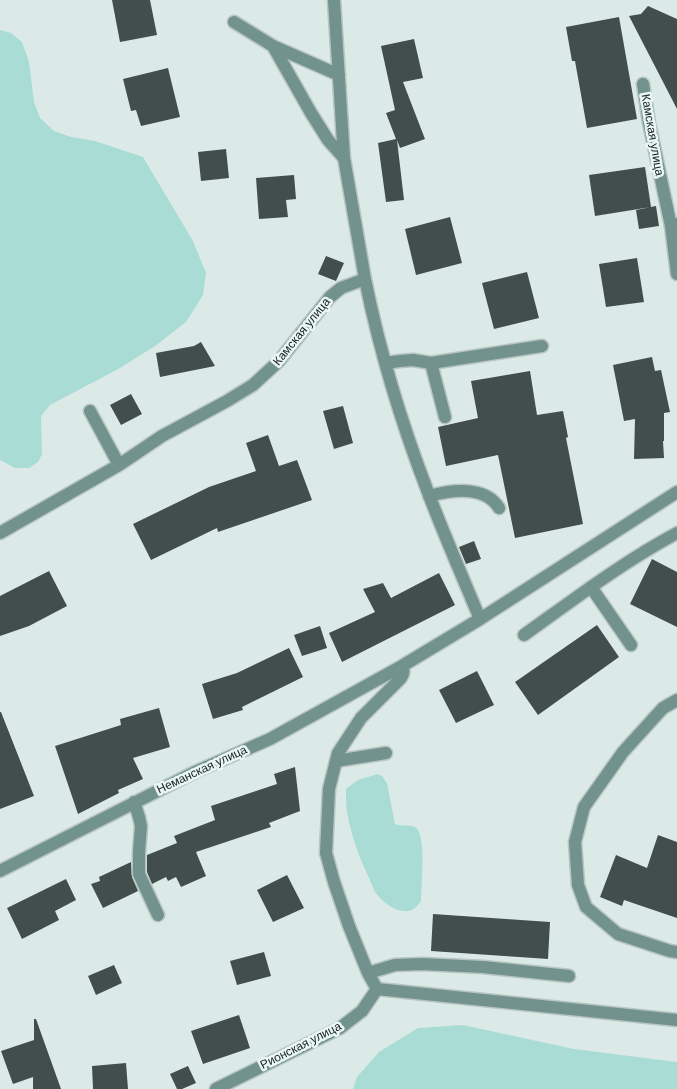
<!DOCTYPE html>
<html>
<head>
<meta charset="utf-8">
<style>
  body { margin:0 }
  canvas { display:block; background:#dbeae7 }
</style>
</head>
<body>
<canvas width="677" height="1089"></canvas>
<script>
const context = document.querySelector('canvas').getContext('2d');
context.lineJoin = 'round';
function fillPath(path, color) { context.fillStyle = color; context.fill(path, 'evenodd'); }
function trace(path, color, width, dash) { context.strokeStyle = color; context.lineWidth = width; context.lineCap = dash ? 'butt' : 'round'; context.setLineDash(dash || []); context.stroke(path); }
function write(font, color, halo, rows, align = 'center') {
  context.font = font + ' Arial,sans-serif'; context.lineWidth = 5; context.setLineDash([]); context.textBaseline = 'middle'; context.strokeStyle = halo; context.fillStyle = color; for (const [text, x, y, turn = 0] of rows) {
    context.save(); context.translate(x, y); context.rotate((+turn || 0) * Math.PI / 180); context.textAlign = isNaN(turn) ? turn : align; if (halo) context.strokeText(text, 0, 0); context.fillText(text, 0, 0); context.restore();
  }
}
fillPath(new Path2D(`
  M0,30L11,33L22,42L29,62L34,102L40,118L54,131L71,137L95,141L143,157L193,241L206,273L203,295L186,322L155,346L120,368L50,405L41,416L42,454L38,462L29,468H15L0,460Z
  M378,774L382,776L387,783L395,824C401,827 408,824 415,827C427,833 421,888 421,901C416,908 412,912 403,911C392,910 381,900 375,892C373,888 371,882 369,878C359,857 351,835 347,812C346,805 346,797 346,789L358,780Z
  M463,1025L574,1049L677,1062V1089H353L357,1077L379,1052L418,1028Z`), '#a9dcd4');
fillPath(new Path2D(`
  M112,0H150L157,35L120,42Z
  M648,6L677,19V109L629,16L641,14Z
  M619,17L637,119L587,128L575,61H572L566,27Z
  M414,39L423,78L403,82L425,139L400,148L397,140L404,200L386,202L378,143L396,139L386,113L395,110L381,46Z
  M168,68L180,117L141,126L136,110L131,111L123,79Z
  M226,149L229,178L201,181L198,152Z
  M645,167L651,207L595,216L589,175Z
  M294,175L296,199L286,200L288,217L259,219L256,178Z
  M656,206L659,226L639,229L636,210Z
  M450,217L462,263L416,275L405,229Z
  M326,256L344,263L336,281L318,274Z
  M637,258L644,302L606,307L599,264Z
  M527,272L539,318L494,329L482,283Z
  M201,342L215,366L160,377L156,353L194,346Z
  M652,357L655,371L661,370L670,412L664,413V441H663L664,458L634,459L635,419L624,421L613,365Z
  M530,371L537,415L563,411L568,437L566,438L583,524L515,538L498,455L446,466L438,427L478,418L471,381Z
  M131,394L142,414L121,425L110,405Z
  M343,406L353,443L334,449L323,411Z
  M268,435L279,466L297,460L312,500L218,532L217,528L151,560L133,524L209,487L256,471L246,443Z
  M474,541L481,559L466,564L459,547Z
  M652,559L677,572V627L630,604Z
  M49,571L67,606L29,626L0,636V596Z
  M439,573L455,605L342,662L329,633L375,612L363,589L383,583L391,598Z
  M597,625L619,657L538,715L515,682Z
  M320,626L327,648L302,656L294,635Z
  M289,648L303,677L242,707L243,710L213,719L202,684L237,673Z
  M477,671L494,705L456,723L439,690Z
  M159,708L170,747L133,758L143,779L118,790L119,793L78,814L55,746L121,725L120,719Z
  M0,712H1L34,796L0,809Z
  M295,767L300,811L269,823L271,827L196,852L206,876L181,887L176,877L168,881L166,877L152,884L147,872V855L177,843L174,836L215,820L211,806L277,784L274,774Z
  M658,835L677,842V918L624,900L622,906L600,897L616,855L647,868Z
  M131,862L132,877L138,891L103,908L91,884L100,881L99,877Z
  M287,875L304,908L273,922L257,890Z
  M66,879L76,900L55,911L59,920L22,939L7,908Z
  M433,914L550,922L548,959L431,951Z
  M264,952L271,976L237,985L230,961Z
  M114,965L122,983L96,995L88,976Z
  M239,1015L250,1048L203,1064L191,1031Z
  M34,1019H36L61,1089H33V1077L13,1084L1,1051L34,1040Z
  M126,1063L128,1089H93L92,1066Z
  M188,1066L196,1083L182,1089H177L170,1074Z`), '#424e4c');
const service = new Path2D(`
  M234,22L273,46L339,75
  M273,46L311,113L328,140L344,158
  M643,84L649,123L671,226L677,274
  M365,279C380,353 402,425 429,495C445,537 463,578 480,619
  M385,363L400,361L413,360L431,363L542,346
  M431,363L445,417
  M90,411L119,465
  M677,492L480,619L402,666C404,671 404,673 401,678L361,718L338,753L329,789L326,853L334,882L349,926L368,973L377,989L677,1020
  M429,496C451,490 485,485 499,508
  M0,533L119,465L162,436L227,401L253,385L279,361L330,297L341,288L365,279L344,158L334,0
  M591,587L631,645
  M524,635C573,600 623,562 677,533
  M677,700L663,708L623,752L584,807L575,842L578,885L586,907L618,934L670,951L677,952
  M336,761L386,753
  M134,802L139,817L141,826L139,852V874L158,915
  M0,871L195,772L270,739L402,666
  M368,973L395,965L422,964L483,967L569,976
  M216,1089L340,1028L362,1011L377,989`);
const minor = new Path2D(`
  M671,226L677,224`);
trace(service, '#b8c5c3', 15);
trace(minor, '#b8c5c3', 15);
trace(service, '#72928d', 12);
trace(minor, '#72928d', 12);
write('12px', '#181d1d', '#e8f7f5', [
  ["Камская улица",652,135,80],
  ["Камская улица",302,332,-51],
  ["Неманская улица",202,770,-25],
  ["Рионская улица",301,1046,-27]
]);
</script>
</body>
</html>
